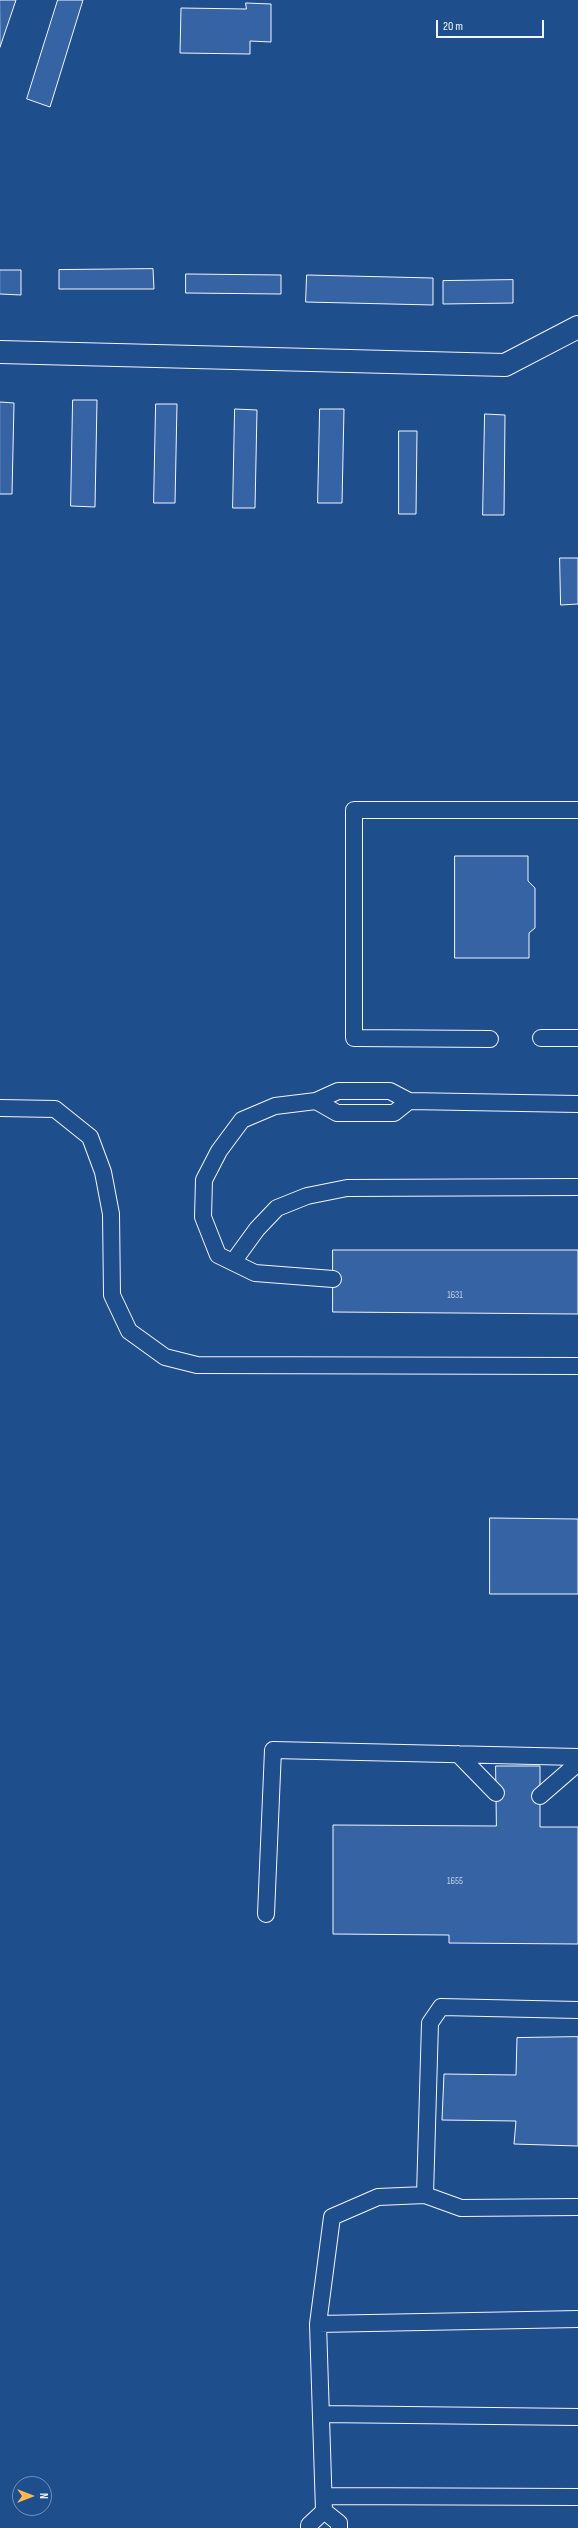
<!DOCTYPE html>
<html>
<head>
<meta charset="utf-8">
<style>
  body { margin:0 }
  #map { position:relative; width:578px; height:2528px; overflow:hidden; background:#1f4e8c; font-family:"Sofia Sans Condensed",sans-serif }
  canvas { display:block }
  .north { position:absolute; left:12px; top:2476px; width:40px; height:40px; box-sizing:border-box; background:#1f4e8c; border:1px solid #7391ba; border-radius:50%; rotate:90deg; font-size:11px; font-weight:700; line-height:16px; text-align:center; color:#f2f6ff }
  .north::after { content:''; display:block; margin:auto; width:14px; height:18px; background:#ffb74d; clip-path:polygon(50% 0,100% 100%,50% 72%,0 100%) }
  .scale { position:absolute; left:436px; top:20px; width:108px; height:18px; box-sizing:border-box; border:2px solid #f2f6ff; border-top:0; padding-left:5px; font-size:12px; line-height:14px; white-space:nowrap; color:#f2f6ff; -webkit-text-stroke:3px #1f4e8c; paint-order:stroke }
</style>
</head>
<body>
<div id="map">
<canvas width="578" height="2528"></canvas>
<div class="north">N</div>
<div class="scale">20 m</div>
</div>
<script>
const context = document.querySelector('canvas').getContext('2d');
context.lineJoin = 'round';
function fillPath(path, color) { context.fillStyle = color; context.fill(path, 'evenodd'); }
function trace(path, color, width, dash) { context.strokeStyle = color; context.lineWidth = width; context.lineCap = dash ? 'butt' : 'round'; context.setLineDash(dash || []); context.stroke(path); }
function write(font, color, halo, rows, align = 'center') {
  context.font = font + ' "Sofia Sans Condensed",sans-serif'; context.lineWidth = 3; context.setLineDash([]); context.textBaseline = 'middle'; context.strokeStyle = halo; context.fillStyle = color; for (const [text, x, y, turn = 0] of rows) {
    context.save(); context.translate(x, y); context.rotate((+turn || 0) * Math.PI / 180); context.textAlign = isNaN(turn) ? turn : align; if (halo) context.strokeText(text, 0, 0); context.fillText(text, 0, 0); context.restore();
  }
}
const building = new Path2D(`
  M0,0H16L0,47Z
  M58,0H83L50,107L27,99Z
  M246,3L271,4V42L250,41V54L180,53L181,8L246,9Z
  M153,269L154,289H59V270Z
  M0,270H21V295L0,294Z
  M186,274L281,275V294L186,293Z
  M307,275L433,278V305L306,302Z
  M513,280V303L443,304V281Z
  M73,400H97L95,507L71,506Z
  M0,402L14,403L12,494H0Z
  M156,404H177L175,503H154Z
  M235,409L257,410L255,508H233Z
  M320,409H344L342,503H318Z
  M485,414L505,415L504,515H483Z
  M399,431H417L416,514H399Z
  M560,558H578V604L561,605Z
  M455,856H528V881L535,888V928L529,933V958H455Z
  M333,1250H578V1314L333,1312Z
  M490,1518L578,1519V1594H490Z
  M496,1766H540V1827H578V1944L449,1943V1935L333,1934V1825L496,1826Z
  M578,2037V2146L514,2144L516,2121L442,2120L444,2074L516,2075L517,2038Z`);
fillPath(building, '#3563a3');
trace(building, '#f2f6ff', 1);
const lane = new Path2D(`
  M541,1038H578
  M490,1039L354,1038V810H578
  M316,1101L275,1106L242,1120L219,1151L204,1180L203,1217L218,1255L255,1273L333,1279
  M409,1101L394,1113H337L316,1101L338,1091H390L409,1101L578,1104
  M0,1108L55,1109L90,1137L103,1172L111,1214L112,1295L129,1331L165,1357L197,1365L578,1366
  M233,1262L257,1229L277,1208L307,1196L347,1188L578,1187
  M458,1754L496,1793
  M540,1796L578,1763
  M266,1914L273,1750L578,1757
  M425,2195L430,2023L441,2007L578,2010
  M318,2324L332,2217L378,2197L425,2195L461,2208L578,2207
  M322,2414L578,2417
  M324,2496L578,2497
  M324,2511L339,2523V2528
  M309,2528V2525L324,2511L318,2324L578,2319`);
const street = new Path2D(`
  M0,352L505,365L578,327`);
trace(lane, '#f2f6ff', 18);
trace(street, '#f2f6ff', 24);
trace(lane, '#1f4e8c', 16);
trace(street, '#1f4e8c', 22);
write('10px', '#c3d1e8', null, [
  ["1631",455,1295],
  ["1655",455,1881]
]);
</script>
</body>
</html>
